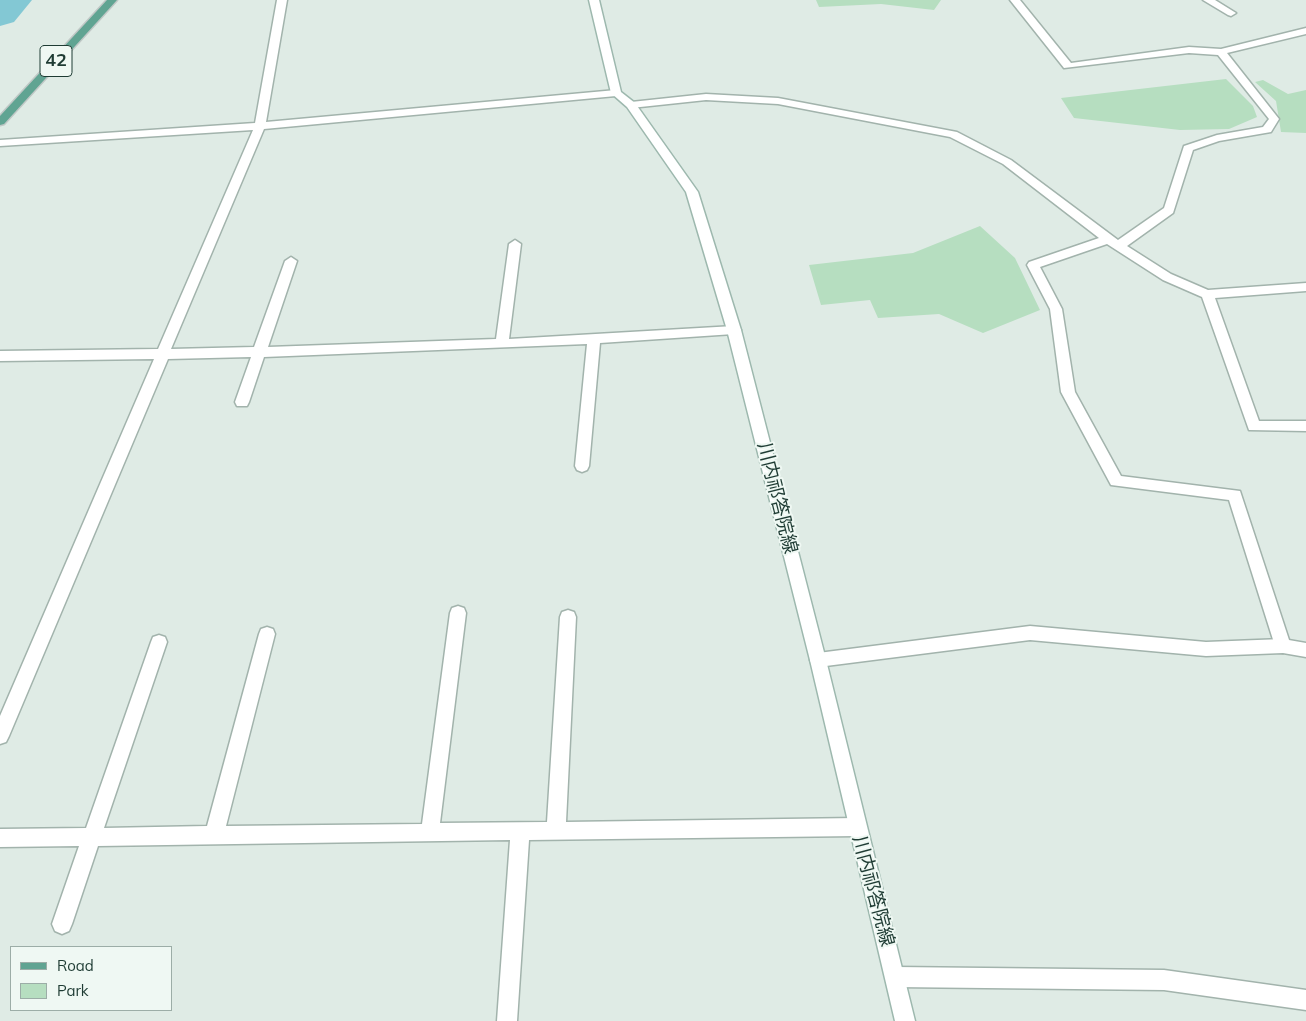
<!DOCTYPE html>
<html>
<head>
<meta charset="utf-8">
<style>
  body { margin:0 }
  #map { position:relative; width:1306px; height:1021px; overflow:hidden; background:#dfebe5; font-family:Mulish,sans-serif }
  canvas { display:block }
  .legend { position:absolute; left:10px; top:946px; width:162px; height:65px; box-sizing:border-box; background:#eff8f3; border:1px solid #9cada7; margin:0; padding:6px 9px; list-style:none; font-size:15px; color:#1f3c34 }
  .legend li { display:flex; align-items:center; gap:10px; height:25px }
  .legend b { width:25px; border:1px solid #9cada7 }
</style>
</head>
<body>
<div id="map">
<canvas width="1306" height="1021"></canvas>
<ul class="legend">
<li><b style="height:6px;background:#60a492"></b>Road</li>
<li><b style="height:14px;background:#b6dec0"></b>Park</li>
</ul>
</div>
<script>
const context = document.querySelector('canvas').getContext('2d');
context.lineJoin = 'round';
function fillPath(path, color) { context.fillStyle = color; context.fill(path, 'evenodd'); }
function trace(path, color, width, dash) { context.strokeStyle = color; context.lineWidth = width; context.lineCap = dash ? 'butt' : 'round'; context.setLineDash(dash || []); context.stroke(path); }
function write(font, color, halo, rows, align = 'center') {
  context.font = font + ' Mulish,"Noto Sans JP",sans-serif'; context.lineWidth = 4; context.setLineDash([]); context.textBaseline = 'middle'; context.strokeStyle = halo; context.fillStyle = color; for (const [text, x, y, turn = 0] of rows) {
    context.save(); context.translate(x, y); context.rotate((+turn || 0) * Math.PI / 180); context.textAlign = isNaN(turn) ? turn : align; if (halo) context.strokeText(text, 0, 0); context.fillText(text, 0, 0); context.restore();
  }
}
fillPath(new Path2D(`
  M816,0H941L934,10L881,4L819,7Z
  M1226,79L1253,106L1257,117L1229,129L1180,130L1074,118L1061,98Z
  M1263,80L1288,94L1306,90V133L1281,132L1276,101L1255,82Z
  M980,226L1015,258L1040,310L983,333L939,314L878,318L870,300L821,305L809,265L913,253Z`), '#b6dec0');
fillPath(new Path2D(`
  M0,0H32L14,22L0,26Z`), '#83c8d4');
const lane = new Path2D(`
  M1030,626L1206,642L1283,639L1306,643V657L1283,653L1206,656L1030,640L818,667L812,665L810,660L812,655L818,653Z
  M896,967L1164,970L1306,990V1010L1164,990L896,987L889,984L886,977L889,970Z`);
const street = new Path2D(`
  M277,0H287L266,122L616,90L621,93L616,96L264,129L171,349L254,347L285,261L291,257L297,261L268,347L496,339L509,244L515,240L521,244L509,339L734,326L739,327L741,330L739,333L734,334L600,343L589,466L587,470L582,472L577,470L575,466L587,344L264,357L249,402L247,406H237L235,402L251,357L168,359L9,736L6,742L0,744V716L154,359L0,361V351L158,349L253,130L0,146V140L255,123Z
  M1010,0H1020L1071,63L1189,47L1221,49L1306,28V34L1227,53L1279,119L1271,132L1219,141L1193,150L1173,213L1127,246L1171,274L1208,290L1306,283V291L1215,298L1259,421H1306V431L1249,430L1202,297L1163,280L1107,244L1040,267L1062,309L1075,392L1121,476L1240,491L1291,646L1289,651L1283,653L1277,651L1275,646L1229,500L1111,485L1061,392L1050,309L1027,265L1029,262L1099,238L1003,164L950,137L778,104L706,100L631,108L626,105L631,102L706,94L778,98L957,132L1011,160L1118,240L1164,208L1184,146L1217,135L1263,127L1269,119L1218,55L1189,53L1064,68Z
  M1203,0H1215L1236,13L1231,16L1228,15Z
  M458,606L464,608L466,613L440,823L547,822L560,617L562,612L568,610L574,612L576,617L566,822L857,818L864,821L866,827L864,833L857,836L529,840L517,1021H497L510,840L98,846L72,924L69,931L62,934L55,931L52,924L79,846L0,847V829L86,828L151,642L153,637L159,635L165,637L167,642L104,828L207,826L259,634L261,629L267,627L273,629L275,634L226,826L422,824L450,613L452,608Z`);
const secondary = new Path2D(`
  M589,0H599L621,92L635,103L698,192L741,330L826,660L915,1021H895L810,660L727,330L686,192L627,107L611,93Z`);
const primary = new Path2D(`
  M107,0H117L4,124L0,125V116Z`);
trace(lane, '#a2b3ac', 3);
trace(street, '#a2b3ac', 3);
trace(secondary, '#9db8ae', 3);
trace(primary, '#c0c8c6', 3);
fillPath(lane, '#fff');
fillPath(street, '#fff');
fillPath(secondary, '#fff');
fillPath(primary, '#60a492');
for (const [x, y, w] of [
  [56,61,32]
]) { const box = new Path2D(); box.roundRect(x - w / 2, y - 15.5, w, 31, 4); context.fillStyle = '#eff8f3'; context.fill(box); trace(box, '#1f3c34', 1); }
write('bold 18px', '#1f3c34', null, [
  ["42",56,61]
]);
write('19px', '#1f3c34', '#eff8f3', [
  ["川内祁答院線",777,498,76],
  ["川内祁答院線",873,891,75]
]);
</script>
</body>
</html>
